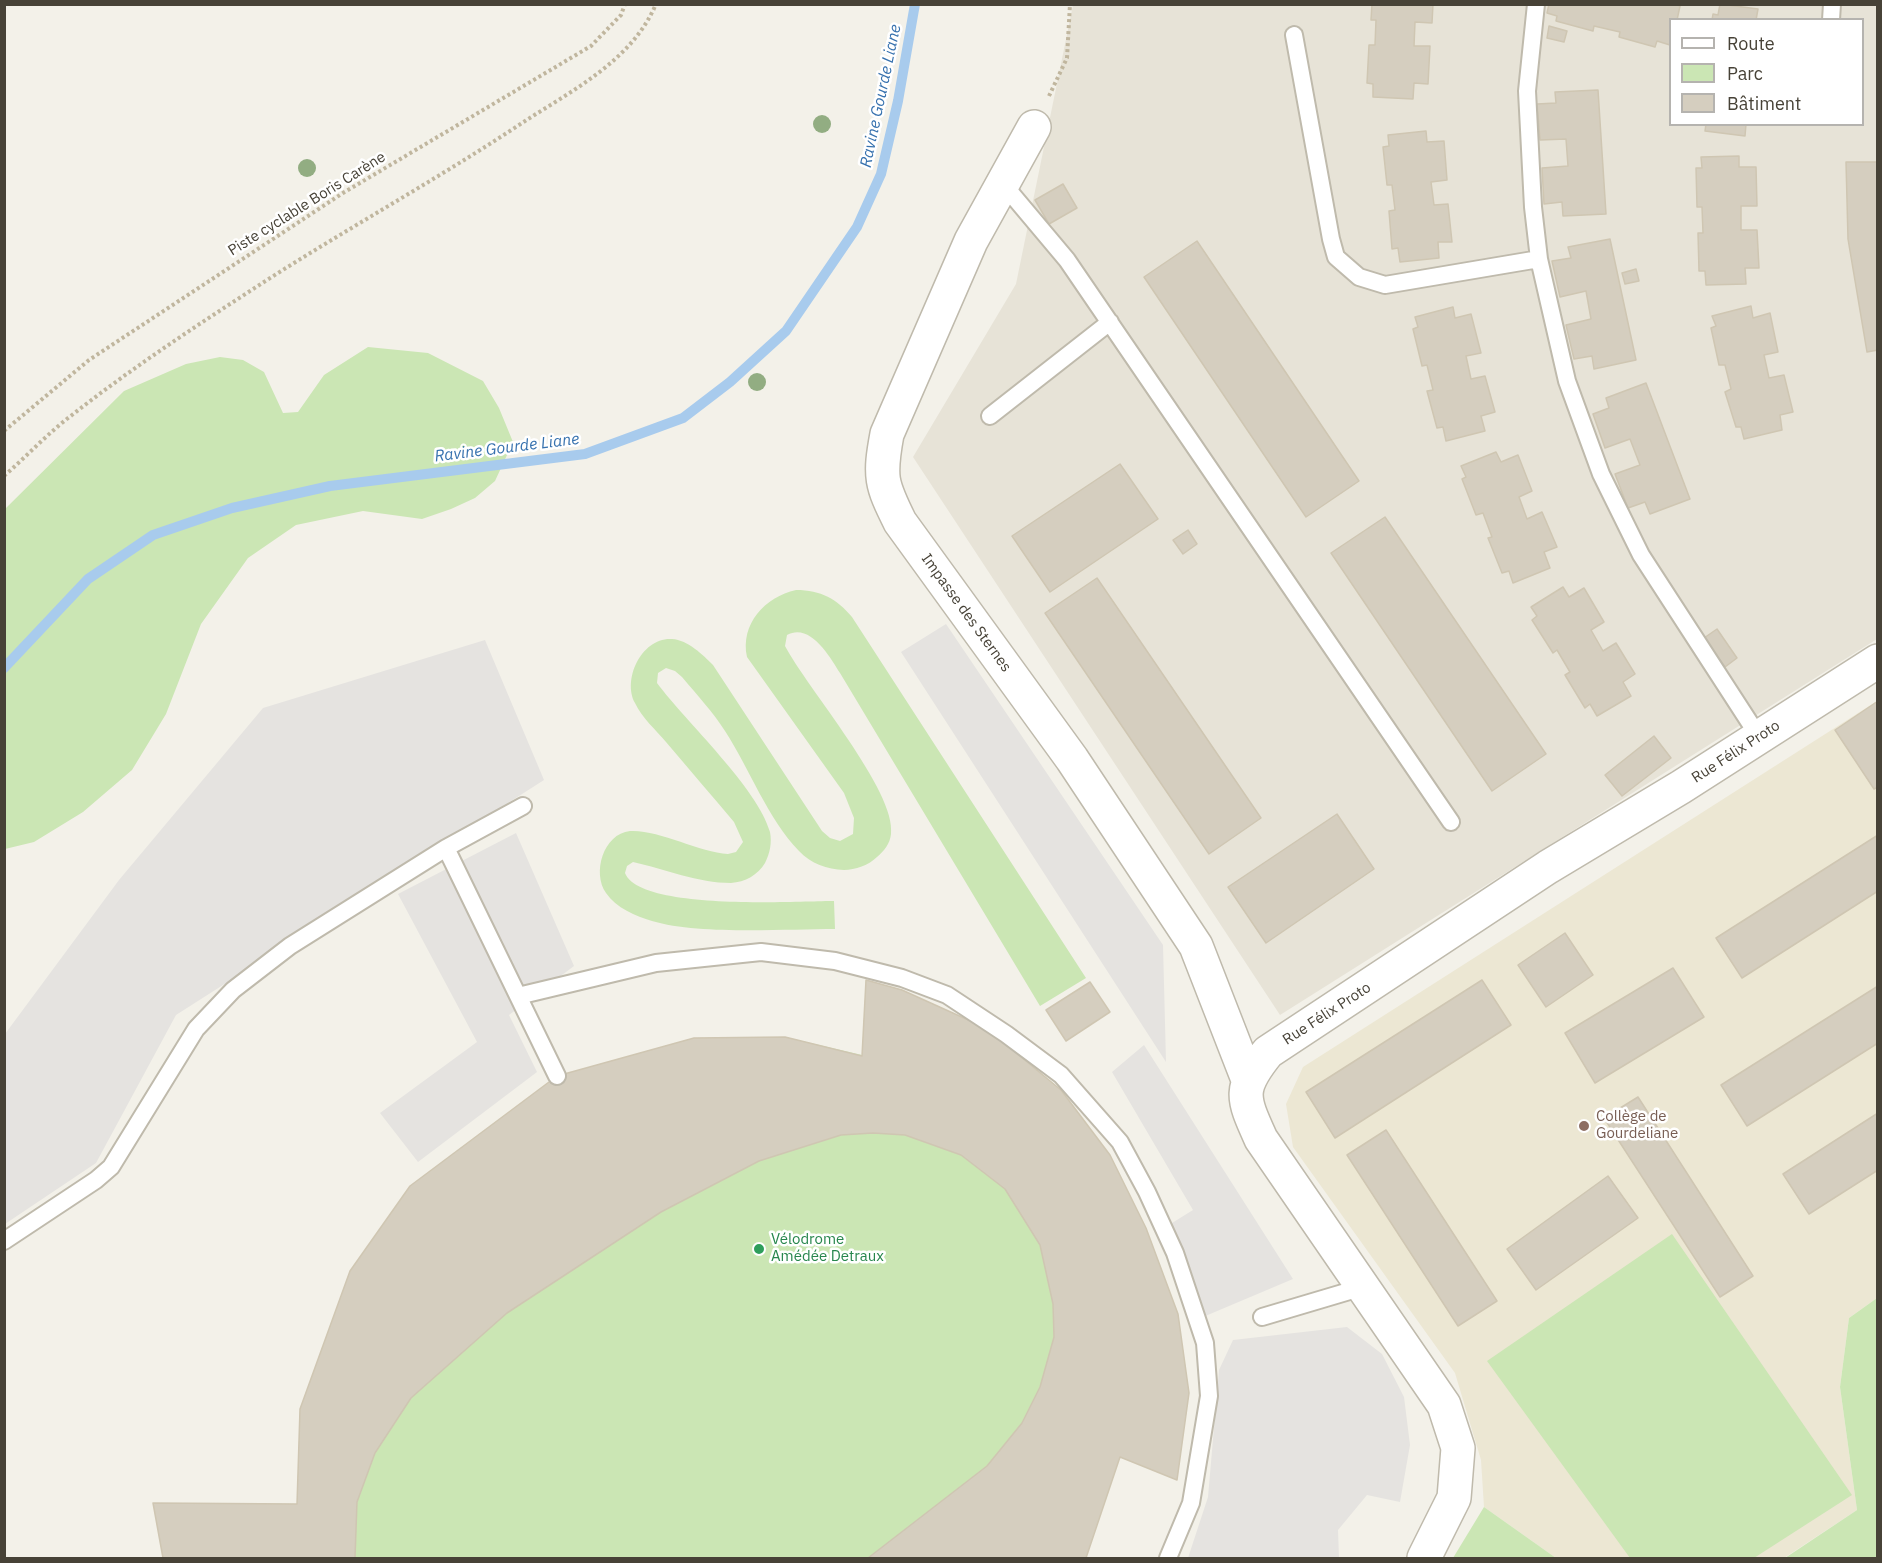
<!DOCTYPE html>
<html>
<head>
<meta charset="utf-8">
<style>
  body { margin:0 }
  #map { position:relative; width:1882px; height:1563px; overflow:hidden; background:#f3f1e9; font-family:"IBM Plex Sans",sans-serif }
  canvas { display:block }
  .frame { position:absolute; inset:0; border:6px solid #474237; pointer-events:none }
  .legend { position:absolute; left:1669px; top:18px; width:195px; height:108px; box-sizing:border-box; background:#fff; border:2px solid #b5b3af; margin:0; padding:8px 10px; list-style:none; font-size:18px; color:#474237 }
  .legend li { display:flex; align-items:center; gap:12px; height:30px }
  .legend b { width:30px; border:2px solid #b5b3af }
</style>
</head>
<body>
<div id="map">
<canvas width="1882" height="1563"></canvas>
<div class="frame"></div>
<ul class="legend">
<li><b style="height:8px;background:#fff"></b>Route</li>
<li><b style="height:16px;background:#cbe6b4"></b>Parc</li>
<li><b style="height:16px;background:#d5cebf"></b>Bâtiment</li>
</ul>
</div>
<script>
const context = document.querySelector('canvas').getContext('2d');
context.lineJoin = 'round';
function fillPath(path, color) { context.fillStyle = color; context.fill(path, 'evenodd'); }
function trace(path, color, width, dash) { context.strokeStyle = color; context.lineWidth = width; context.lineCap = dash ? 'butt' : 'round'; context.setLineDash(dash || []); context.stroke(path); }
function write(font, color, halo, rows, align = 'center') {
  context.font = font + ' "IBM Plex Sans",sans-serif'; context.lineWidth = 5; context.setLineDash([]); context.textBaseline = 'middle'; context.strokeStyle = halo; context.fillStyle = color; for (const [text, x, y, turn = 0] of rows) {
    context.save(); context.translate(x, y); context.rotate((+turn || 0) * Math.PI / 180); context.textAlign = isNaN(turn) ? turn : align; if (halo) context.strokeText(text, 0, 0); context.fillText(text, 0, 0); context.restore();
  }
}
fillPath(new Path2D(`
  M1073,5H1877V639L1280,1015L913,457L1016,284ZM1670,20H1862V124H1670Z`), '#e7e3d7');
fillPath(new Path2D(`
  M1877,701V1298L1849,1318L1840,1387L1857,1510L1784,1558H1556L1484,1507L1481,1460L1455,1373L1293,1147L1286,1104L1303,1067Z`), '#ece7d3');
fillPath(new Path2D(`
  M368,347L428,353L483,381L499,408L513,442L495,481L475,498L451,509L422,519L363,511L296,525L248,558L201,624L166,714L132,770L83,812L34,842L5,849V509L124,391L186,364L220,357L243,360L264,372L283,413L298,412L324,375Z
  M796,590C821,590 837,599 852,617L1086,978L1040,1006L840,673C830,657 810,622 787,635L785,646C807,688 897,792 891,834C890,844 884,851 877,857C869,865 855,870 844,870C827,869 811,864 799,851C768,819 749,768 725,731C713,712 697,695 682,677L675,671L666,668L658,673L657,683C686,722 758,788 770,832C772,843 770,853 765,863C758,875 745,882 731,883C698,883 665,869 633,862L627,866L625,873C640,911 796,901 834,901L835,929C784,929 699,935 652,921C636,916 616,908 606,893C592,873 603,834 630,831C657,829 699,852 728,854L736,852L743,842L734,822C712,796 689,769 666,742C656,730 642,718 635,703C622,679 642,637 672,639C688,640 703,655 713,665L822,831L830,838L840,841L853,834L854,818L844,793L747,657C740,624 765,597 796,590Z
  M866,980L902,990L1003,1042L1061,1090L1110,1155L1146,1228L1178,1314L1189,1393L1177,1480L1120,1457L1086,1558H163L153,1503L297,1504L300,1409L350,1271L410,1186L785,1037L862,1055Z
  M1672,1234L1852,1495L1754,1558H1630L1487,1361Z
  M1877,1298V1558H1785L1857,1510L1840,1387L1849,1318Z
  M1484,1507L1556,1558H1453Z`), '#cbe6b4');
fillPath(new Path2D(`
  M946,624L1163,945L1166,1062L901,652Z
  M485,640L544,780L176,1015L96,1163L5,1224V1034L119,880L263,708Z
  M516,833L574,966L509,1015L537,1072L418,1162L380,1113L477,1042L398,894Z
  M1144,1045L1293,1279L1203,1317L1172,1223L1193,1210L1112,1072Z
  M1347,1327L1382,1354L1404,1397L1410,1445L1400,1502L1367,1495L1338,1530L1339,1558H1188L1208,1497L1219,1370L1233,1340Z`), '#e5e3e0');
trace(new Path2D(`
  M4,668L88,579L153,535L232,508L330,486L585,454L683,418L730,382L786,331L857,227L881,174L898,101L915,4`), '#a8cbed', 10);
const building = new Path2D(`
  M1372,4H1433L1432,23L1415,22L1414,46H1430L1428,84L1414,83L1413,99L1373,97V84L1367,83L1369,45H1375L1376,20H1371Z
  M1549,4H1675L1680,6L1677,20H1670V45L1657,41L1655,47L1619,37L1620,32L1594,26L1593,31L1556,21L1557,16L1547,13Z
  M1720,4L1758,9L1756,20H1712L1713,14L1718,15Z
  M1549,26L1567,31L1564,42L1547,38Z
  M1598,90L1606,214L1563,216L1562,202L1544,204L1542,168L1568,166L1566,139L1540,140L1537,104L1556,103L1555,92Z
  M1706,124H1746L1745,136L1705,131Z
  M1426,131L1427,142L1444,141L1447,180L1431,182L1434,205L1448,204L1452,242H1438L1439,258L1400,262L1398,248L1392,249L1389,211L1395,210L1392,185H1387L1383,147L1389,146L1388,135Z
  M1739,156V167H1756L1757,206H1741V230H1757L1759,268H1745L1746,284L1706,285L1705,271H1699L1698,233H1703L1702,207H1697L1696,168H1702L1701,157Z
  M1846,162H1878V350L1867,352L1848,239Z
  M1063,184L1077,208L1049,224L1035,200Z
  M1610,239L1636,360L1594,369L1592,356L1574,359L1566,325L1591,319L1586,291L1560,297L1552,261L1571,258L1568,247Z
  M1197,241L1359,481L1306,517L1144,277Z
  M1636,269L1639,281L1625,284L1622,273Z
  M1751,306L1753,318L1770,313L1778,352L1764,355L1769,378L1784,375L1793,412L1780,415L1782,430L1744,439L1741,427H1736L1725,392L1731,389L1725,365H1719L1711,328L1716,326L1712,316Z
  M1453,307L1455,318L1471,314L1481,353L1466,356L1471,379L1485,376L1495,412L1481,416L1485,431L1446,441L1443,427L1437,428L1427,391L1433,390L1427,365L1422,366L1413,329L1418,327L1415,317Z
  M1646,383L1690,499L1650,514L1645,502L1628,508L1615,474L1640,465L1630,439L1605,448L1593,414L1609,408L1606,398Z
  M1496,452L1501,462L1518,455L1532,491L1519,497L1527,519L1542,512L1557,547L1544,552L1550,568L1513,583L1509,571L1502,573L1488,538L1492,537L1483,513L1476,515L1462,479L1466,477L1461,466Z
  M1120,464L1158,519L1050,592L1012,536Z
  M1385,517L1546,754L1492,791L1331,553Z
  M1188,530L1197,544L1183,554L1173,540Z
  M1097,578L1261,818L1209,854L1045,613Z
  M1563,587L1569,597L1584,588L1604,622L1591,630L1603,651L1616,643L1635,674L1623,682L1631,696L1597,716L1590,704L1585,708L1565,675L1570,672L1557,650L1553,653L1532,620L1537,616L1531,607Z
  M1717,629L1737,658L1725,667L1704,638Z
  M1878,701V787L1874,789L1835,730Z
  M1654,736L1671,758L1622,796L1605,775Z
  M1337,814L1374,869L1266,943L1228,887Z
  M1878,835V891L1742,978L1716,938Z
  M1565,933L1593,975L1546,1007L1518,965Z
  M1673,968L1704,1017L1595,1083L1565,1033Z
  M866,980L902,990L986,1028L1061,1090L1110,1155L1146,1228L1178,1314L1189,1393L1177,1480L1120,1457L1086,1558H868L987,1466L1022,1423L1040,1387L1054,1337L1053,1304L1040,1245L1005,1189L961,1155L905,1135L873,1133L841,1135L759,1161L661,1212L507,1313L411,1398L375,1453L357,1502L355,1558H163L153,1503L297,1504L300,1409L350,1271L410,1186L557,1076L694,1038L785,1037L862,1056Z
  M1482,980L1511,1025L1335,1138L1306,1092Z
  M1090,982L1110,1012L1066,1041L1046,1010Z
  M1878,986V1043L1747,1126L1721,1085Z
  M1638,1097L1753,1276L1720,1297L1604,1118Z
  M1878,1113V1170L1809,1214L1783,1174Z
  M1386,1130L1497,1301L1458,1326L1347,1155Z
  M1608,1176L1638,1218L1536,1290L1507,1249Z`);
fillPath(building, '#d5cebf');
trace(building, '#cfc6b2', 1.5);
const service = new Path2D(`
  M1536,4L1527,91L1533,207L1539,259L1567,381L1601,474L1641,555L1759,737
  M1831,20L1832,4
  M1294,35L1331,239L1336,257L1359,277L1385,285L1539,259
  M1004,185L1067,260L1451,822
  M990,416L1110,322
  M446,848L557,1076
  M518,996L656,963L761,952L835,961L902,978L947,995L1006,1034L1061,1075L1120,1142L1147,1192L1175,1253L1205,1343L1209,1396L1191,1503L1168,1558
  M4,1241L96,1180L111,1167L196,1029L233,990L290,946L446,848L523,806
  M1262,1317L1363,1287`);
const minor = new Path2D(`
  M1034,127L971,241L887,434C879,477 881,484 900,522L1072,759L1196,946L1247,1077
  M1424,1558L1454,1498L1458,1448L1444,1405L1261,1139C1242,1097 1238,1089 1268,1052L1548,867L1681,787L1878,661`);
trace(service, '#bfbaac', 20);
trace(minor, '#bfbaac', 36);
trace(new Path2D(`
  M1049,96L1067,58L1070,4
  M4,431L89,360L343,193L591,46L621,15L625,4
  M4,476C27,456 48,433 72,415C137,364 208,318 278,273C359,222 442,176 522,123C571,91 632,61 656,4`), '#c0b69e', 4, [3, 3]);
trace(service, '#fff', 16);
trace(minor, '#fff', 33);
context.fillStyle = '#92ad82';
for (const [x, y] of [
  [822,124],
  [307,168],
  [757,382]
]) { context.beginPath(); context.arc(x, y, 9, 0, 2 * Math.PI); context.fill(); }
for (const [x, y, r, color] of [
  [1584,1126,6,"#8d6e63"],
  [759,1249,6,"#2e9e5b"]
]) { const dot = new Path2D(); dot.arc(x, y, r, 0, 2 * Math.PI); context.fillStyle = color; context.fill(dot); trace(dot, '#fff', 2); }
write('15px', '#474237', '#fff', [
  ["Piste cyclable Boris Carène",307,204,-32],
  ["Impasse des Sternes",966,613,54],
  ["Rue Félix Proto",1736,752,-33],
  ["Rue Félix Proto",1327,1014,-33]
]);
write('15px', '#785e54', '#fff', [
  ["Collège de",1596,1117],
  ["Gourdeliane",1596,1134]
], 'left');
write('15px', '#27864d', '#fff', [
  ["Vélodrome",771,1240],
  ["Amédée Detraux",771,1257]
], 'left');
write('italic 16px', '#3671ae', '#fff', [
  ["Ravine Gourde Liane",881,96,-78],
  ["Ravine Gourde Liane",507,448,-7]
]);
</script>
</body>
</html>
